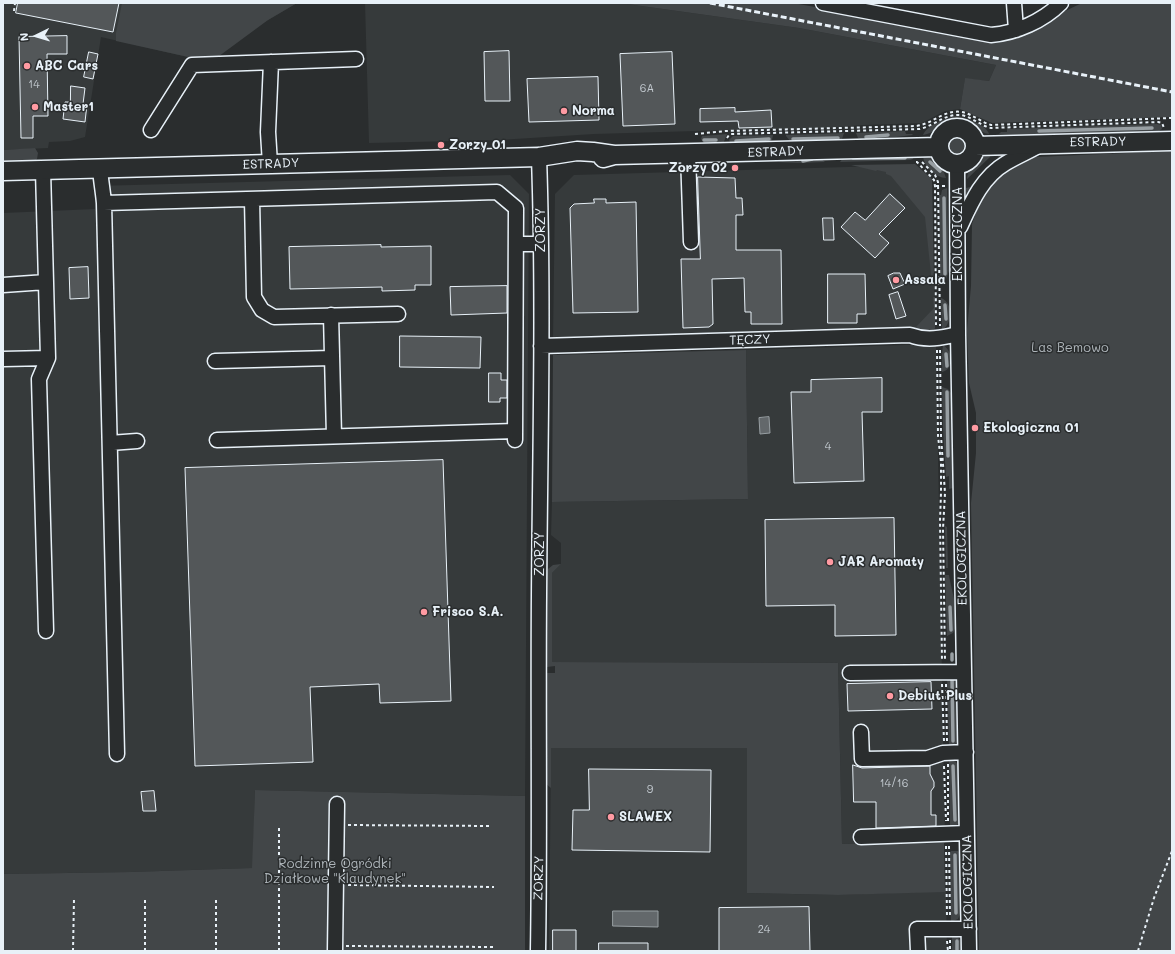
<!DOCTYPE html>
<html>
<head>
<meta charset="utf-8">
<style>
  body { margin:0 }
  #map { position:relative; width:1175px; height:954px; overflow:hidden; background:#2a2d2e; font-family:Mali,sans-serif }
  canvas { display:block }
  .frame { position:absolute; inset:0; border:4px solid #e8f1f8; pointer-events:none }
  .north { position:absolute; left:16px; top:16px; width:40px; height:40px; -webkit-text-stroke:3px #2a2d2e; paint-order:stroke; rotate:265deg; font-size:11px; font-weight:700; line-height:16px; text-align:center; color:#e8f1f8 }
  .north::after { content:''; display:block; margin:auto; width:14px; height:18px; background:#e8f1f8; clip-path:polygon(50% 0,100% 100%,50% 72%,0 100%) }
</style>
</head>
<body>
<div id="map">
<canvas width="1175" height="954"></canvas>
<div class="frame"></div>
<div class="north">N</div>
</div>
<script>
const context = document.querySelector('canvas').getContext('2d');
context.lineJoin = 'round';
function fillPath(path, color) { context.fillStyle = color; context.fill(path, 'evenodd'); }
function trace(path, color, width, dash) { context.strokeStyle = color; context.lineWidth = width; context.lineCap = dash ? 'butt' : 'round'; context.setLineDash(dash || []); context.stroke(path); }
function write(font, color, halo, rows, align = 'center') {
  context.font = font + ' Mali,sans-serif'; context.lineWidth = 3; context.setLineDash([]); context.textBaseline = 'middle'; context.strokeStyle = halo; context.fillStyle = color; for (const [text, x, y, turn = 0] of rows) {
    context.save(); context.translate(x, y); context.rotate((+turn || 0) * Math.PI / 180); context.textAlign = isNaN(turn) ? turn : align; if (halo) context.strokeText(text, 0, 0); context.fillText(text, 0, 0); context.restore();
  }
}
fillPath(new Path2D(`
  M3,3H297L268,20L192,58L101,37L85,137L70,141L49,142L48,148L3,150Z
  M365,3H620L799,28L996,65L989,81L965,79L960,109L945,111L922,123L864,125L800,130L776,129L696,131L594,134L499,140L369,143Z
  M916,165L932,180L935,330L553,339L555,194L574,175Z
  M510,175L529,194L525,796L255,790L253,868L131,872L3,874V213L95,209V186Z
  M936,344L945,843L842,844L838,663L552,662V573L561,564V543L551,535L552,502L748,499L746,350Z
  M551,748H748L747,893L838,895L946,891L947,951H549Z`), '#363a3b');
fillPath(new Path2D(`
  M122,3H297L268,20L211,62L116,41V33Z
  M620,3H793L1002,41L1082,3H1172V121L1171,117L992,123L960,109L965,78L989,81L996,65L799,28Z
  M958,116C966,118 987,125 989,134C979,133 973,121 962,119C945,116 938,133 923,135C927,125 948,117 958,116Z
  M1157,124L1161,125L1162,129L1156,133L1040,135L999,134L1001,132H1007V129Z
  M905,131L906,134H912L913,135L862,141L858,138L856,133Z
  M844,133L842,139L840,141L791,142L786,136V135Z
  M727,134L723,144L705,145L701,139L702,136Z
  M946 146a11 11 0 1 1 22 0a11 11 0 1 1-22 0Z
  M773,135L772,140L769,142L731,144L729,140L733,136Z
  M35,148L38,153L37,159L35,161L3,162V150Z
  M1172,151V951H979L971,503L976,453V413L969,383L967,330L971,286L972,224L980,201L994,180L1010,167L1035,157Z
  M1011,152L966,199V188L970,187L985,169L998,159L999,153Z
  M990,154V157L967,179C968,167 979,157 990,154Z
  M923,155C935,158 943,167 946,178C936,178 923,166 923,155Z
  M914,156L913,159L910,160L840,162L843,158Z
  M801,157L820,158L825,162L798,163L778,162Z
  M915,164L932,179L934,284H932L925,217L891,176L886,174V172L877,170L876,171L851,165Z
  M947,188L949,271L946,279L940,282L939,195H941L942,190Z
  M933,297H935V328L931,331H919L916,327L934,308Z
  M941,298C954,303 952,324 942,331Z
  M943,345C953,351 955,369 942,372V354Z
  M746,350L748,499L552,502L553,355Z
  M942,387L948,389L951,393L953,488L949,489V476L946,477L943,428Z
  M945,526L947,527L948,568H946Z
  M561,564L552,573V662L838,663L842,844L944,843L945,892L838,895L747,893V748H551V788L546,784L544,676L547,673H555V666L547,667L545,664L546,577L548,569L553,565Z
  M945,575H949C951,590 962,620 953,633L947,636Z
  M947,675L955,679L956,682L958,741L954,745L949,747Z
  M949,760L955,761L958,765L959,823L956,826L950,828Z
  M255,790L525,796V951H3V874L131,872L252,868Z
  M951,851H958L960,853V914L958,919L951,922L950,853Z
  M952,935C961,937 961,942 962,951H952Z`), '#424648');
const water = new Path2D(`
  M769,417L770,433L760,434L759,418Z
  M613,911H658V927L613,926Z`);
fillPath(water, '#63686b');
trace(water, '#989fa3', 1);
trace(new Path2D(`
  M1039,131L1152,128
  M866,137L888,135
  M793,139L838,138
  M704,140H716
  M736,141L769,139
  M853,158H905
  M803,161L812,159
  M930,162L940,171
  M944,198L945,274
  M945,305L946,319
  M946,354L947,366
  M947,392L948,456
  M950,607L951,630
  M952,660V654
  M952,678L953,741
  M953,766L955,820
  M955,855L956,913
  M957,941V951`), '#989fa3', 3.5);
const building = new Path2D(`
  M18,3H119L113,32L16,13Z
  M67,36V54H47L48,116H33V138H21L19,37Z
  M509,51L510,101H485L484,52Z
  M89,52L98,54L93,79L84,77Z
  M672,52L675,124L623,126L620,54Z
  M598,77L599,120L529,122L527,79Z
  M71,86L85,88L83,104H87L85,122L63,119L65,102H70Z
  M735,108V112L771,110L772,127L739,128L738,121L700,122V109Z
  M698,177L735,178L736,198H742L743,215H736V250H781L782,324H751V312H745L744,278L712,279L713,324L709,327L683,328L681,259H700Z
  M890,194L905,208L879,234L889,243L875,258L841,227L855,212L865,220Z
  M594,199H606V203L636,202L638,312L573,313L570,208L574,204L594,203Z
  M823,218H833L834,240H824Z
  M381,245V247L431,246V285H415V290L382,291V287L290,289L289,247Z
  M88,267L89,298L70,299L69,268Z
  M894,273H900L905,284L893,289L888,276Z
  M828,274H865L866,314H857V323H828Z
  M507,286V313L451,315L450,287Z
  M898,292L906,316L896,319L889,295Z
  M400,336L481,337L480,368L400,367Z
  M489,373H501V380H507V398H500V402H489Z
  M882,378V412H862L864,481L794,483L791,392H811V380Z
  M443,460L451,701L380,703L379,684L310,687L313,762L195,766L185,468Z
  M894,518L896,635L835,636V605L766,606L765,520Z
  M931,682L932,709L848,711L847,684Z
  M853,765L862,768L930,766V774L934,782V787L931,791V815H936V826L876,828V802H854Z
  M589,769L711,770L710,852L572,850L573,810H589Z
  M154,791L156,811H143L141,792Z
  M809,907L810,951H719V908Z
  M553,930H576V951H553Z
  M599,943H648V951H599Z`);
fillPath(building, '#535759');
trace(building, '#e8f1f8', 1);
const minor = new Path2D(`
  M823,3L991,35C1016,33 1043,21 1061,3
  M1014,3L1016,30
  M151,130L192,65L356,59
  M688,154L691,242
  M270,164L268,132L271,62
  M957,164L958,334L969,951
  M100,169C101,181 103,192 104,203L117,754
  M43,170L48,358L39,379L46,631
  M252,199L254,297L262,310L274,317L398,314
  M104,203L497,192L516,208L515,440
  M960,227C971,203 982,177 1006,163C1018,156 1030,151 1042,144
  M516,244H541
  M3,285L46,282
  M331,315L334,436
  M541,346L910,335C926,341 942,338 958,334
  M3,359L48,358
  M215,361L332,358
  M217,440L515,431
  M110,443L137,441
  M850,673L964,672
  M861,732L862,759L928,758L943,753L966,752
  M861,837L966,833
  M335,951L337,804
  M538,951C540,833 538,714 539,596C540,450 544,303 539,157
  M918,951L917,929H969`);
const major = new Path2D(`
  M939 146a18 18 0 1 1 36 0a18 18 0 1 1-36 0Z
  M975,146L1172,141
  M603,158L614,155L938,147
  M3,171L539,157L577,151L593,152L614,155`);
trace(minor, '#e8f1f8', 17);
trace(major, '#e8f1f8', 21);
trace(new Path2D(`
  M14,11L15,3
  M695,134L726,131L916,126C933,124 944,109 962,112C972,114 981,122 991,125L1172,118
  M727,138L729,135L731,134L920,129C936,125 948,111 965,116C974,119 982,126 991,128L1158,122L1162,123L1164,128
  M916,162H917L934,180L935,186L936,325
  M922,162L935,175L938,182L940,326
  M936,186H946
  M937,350L938,436L941,462V493L940,521L942,661
  M940,350L941,436L945,493L943,529L945,660
  M942,684L944,741
  M946,684L947,742
  M948,764V822
  M944,766L946,821
  M348,825L491,826
  M946,846L947,917
  M949,846L950,918
  M348,885L494,887
  M950,940V951
  M947,941L948,951
  M346,946L493,947
  M73,951L74,899
  M145,951V899
  M216,951V899
  M279,951V827
  M1138,951L1154,898L1172,851`), '#e8f1f8', 2, [3, 3]);
trace(minor, '#2a2d2e', 14);
trace(major, '#2a2d2e', 18);
trace(new Path2D(`
  M710,3L1172,92`), '#e8f1f8', 3, [6, 3]);
for (const [x, y, r, color] of [
  [27,66,4,"#ff9aa2"],
  [35,107,4,"#ff9aa2"],
  [564,111,4,"#ff9aa2"],
  [441,145,4,"#ff9aa2"],
  [735,168,4,"#ff9aa2"],
  [896,280,4,"#ff9aa2"],
  [975,428,4,"#ff9aa2"],
  [830,562,4,"#ff9aa2"],
  [424,612,4,"#ff9aa2"],
  [890,696,4,"#ff9aa2"],
  [611,817,4,"#ff9aa2"]
]) { const dot = new Path2D(); dot.arc(x, y, r, 0, 2 * Math.PI); context.fillStyle = color; context.fill(dot); trace(dot, '#2a2d2e', 1.5); }
write('11px', '#c3cad0', null, [
  ["14",34,85],
  ["6A",647,89],
  ["4",828,447],
  ["14/16",894,784],
  ["9",650,790],
  ["24",764,930]
]);
write('bold 13px', '#e8f1f8', '#2a2d2e', [
  ["ABC Cars",35,66],
  ["Master1",43,107],
  ["Norma",572,111],
  ["Zorzy 01",449,145],
  ["Zorzy 02",727,168,"right"],
  ["Assala",904,280],
  ["Ekologiczna 01",983,428],
  ["JAR Aromaty",838,562],
  ["Frisco S.A.",432,612],
  ["Debiut Plus",898,696],
  ["SLAWEX",619,817]
], 'left');
write('13px', '#e8f1f8', '#2a2d2e', [
  ["ESTRADY",1098,142,-1],
  ["ESTRADY",776,152,-2],
  ["ESTRADY",271,164,-2],
  ["ZORZY",541,230,-90],
  ["EKOLOGICZNA",958,234,-90],
  ["TĘCZY",750,340,-2],
  ["ZORZY",540,554,-90],
  ["EKOLOGICZNA",962,558,-91],
  ["ZORZY",539,878,-89],
  ["EKOLOGICZNA",968,882,-91]
]);
write('13px', '#aeb5ba', '#2a2d2e', [
  ["Las Bemowo",1070,348],
  ["Rodzinne Ogródki",335,864],
  ["Działkowe \"Klaudynek\"",335,879]
]);
</script>
</body>
</html>
